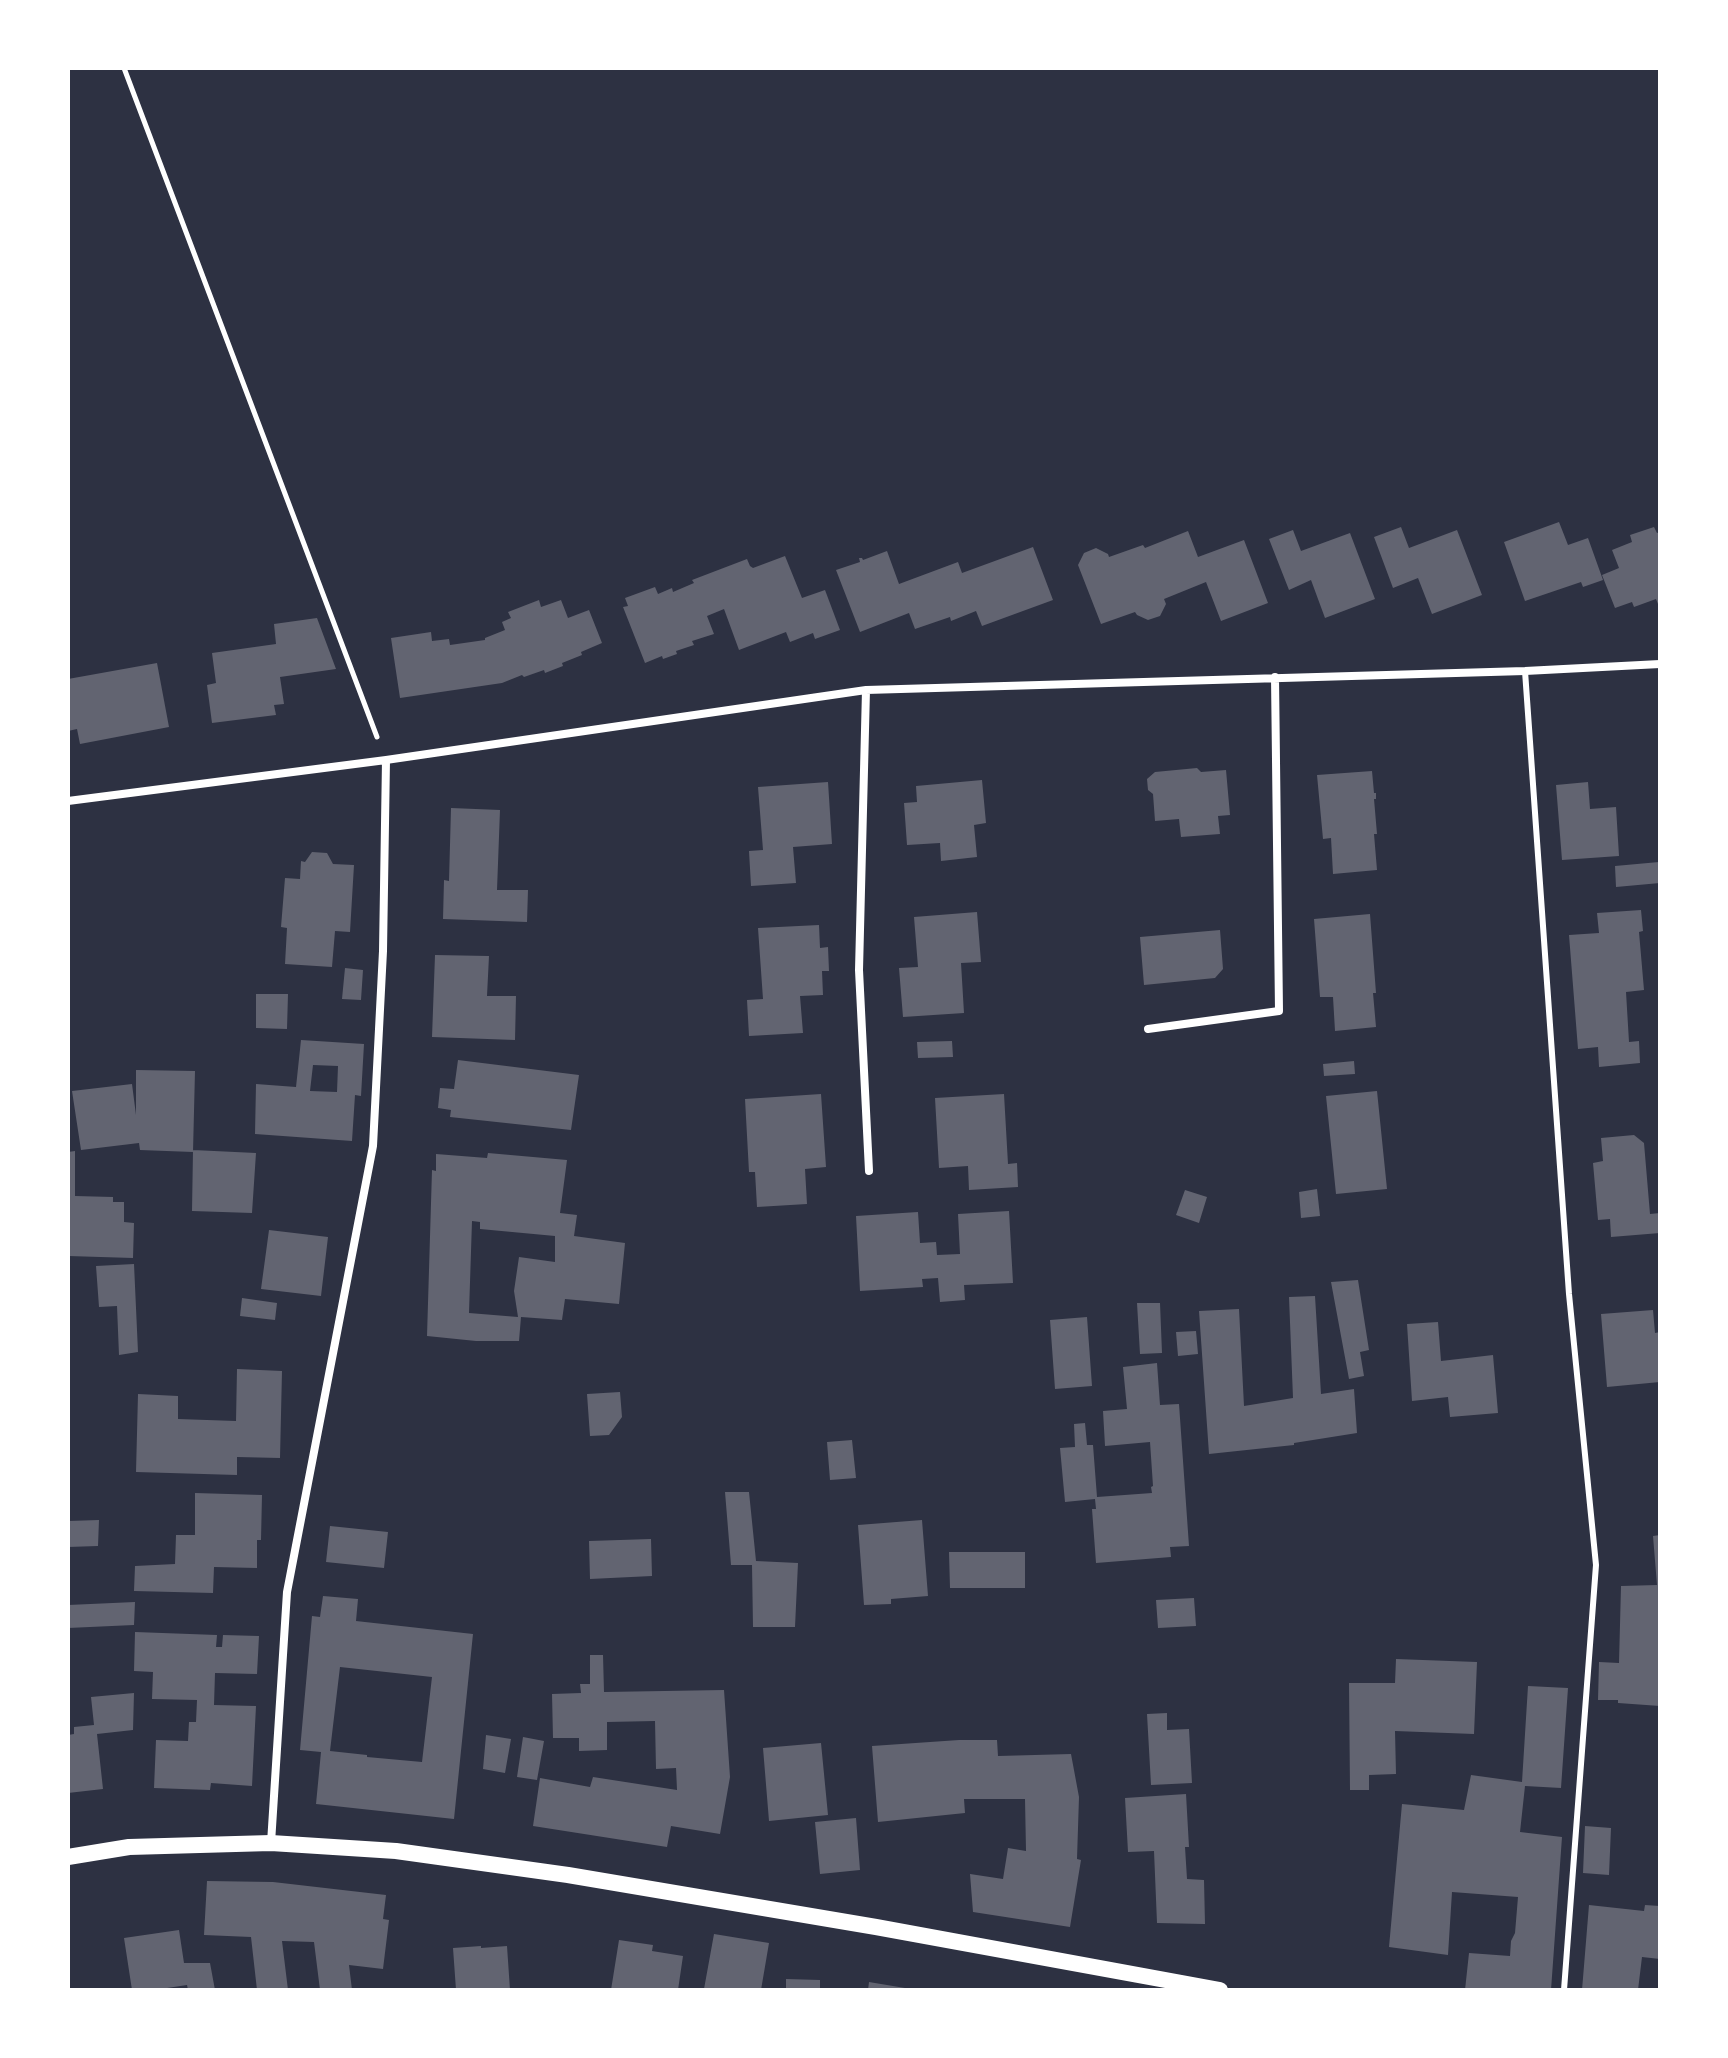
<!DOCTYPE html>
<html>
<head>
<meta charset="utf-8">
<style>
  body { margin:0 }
  #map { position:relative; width:1728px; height:2058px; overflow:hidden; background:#2d3142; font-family:Roboto,sans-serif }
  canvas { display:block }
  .frame { position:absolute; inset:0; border:70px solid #fff; pointer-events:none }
</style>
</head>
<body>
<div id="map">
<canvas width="1728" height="2058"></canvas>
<div class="frame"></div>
</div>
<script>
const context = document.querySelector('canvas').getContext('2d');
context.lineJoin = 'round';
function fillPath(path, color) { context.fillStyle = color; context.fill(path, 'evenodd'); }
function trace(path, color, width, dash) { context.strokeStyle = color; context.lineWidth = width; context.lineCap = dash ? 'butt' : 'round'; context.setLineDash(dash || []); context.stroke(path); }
fillPath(new Path2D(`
  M1559,522L1568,545L1588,538L1603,580L1583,587L1581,582L1525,601L1504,542Z
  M1401,527L1409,548L1457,530L1482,595L1432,614L1418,578L1393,588L1374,537Z
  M1654,527L1657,533L1660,532V609L1656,599L1634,607L1632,602L1615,608L1602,575L1619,568L1612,550L1632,542L1630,535Z
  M1293,530L1301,551L1350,533L1375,599L1325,618L1311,580L1289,590L1269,539Z
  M1188,531L1198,557L1244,540L1268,603L1221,621L1206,582L1164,599L1166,604L1160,616L1148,620L1137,615L1135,612L1101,624L1078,565L1084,553L1096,548L1108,554L1109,557L1143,545L1145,548Z
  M1033,547L1053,600L982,626L976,611L951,621L950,617L915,629L909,613L860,632L836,570L860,562L859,558H862L863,560L887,551L899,584L958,562L962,573Z
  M785,556L802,598L825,590L840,630L815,639L813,633L790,642L786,632L739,650L724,609L707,616L714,634L692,641L694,645L676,651L677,654L663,659L662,656L645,663L623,607L628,606L625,598L655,587L658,594L672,588L673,592L694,583L692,580L747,559L750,566L753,568Z
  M539,600L541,607L561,600L568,618L589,610L602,643L581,652L582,655L562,663L563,666L545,673L544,670L524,677L522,675L502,683L400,698L391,638L431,632L432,641L449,639L450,645L485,640V638L505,630L502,622L511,618L508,612Z
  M317,618L336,669L280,677L284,704L274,705L276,715L212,723L207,685L216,683L212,653L276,644L274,624Z
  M157,663L169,727L80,744L77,729L68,731V679Z
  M1197,768L1201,772L1226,770L1230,815L1218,816L1220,834L1181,837L1179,819L1155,821L1153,794L1148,790L1147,779L1155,772Z
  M1372,771L1374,793H1376V799H1374L1377,834H1374L1377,870L1333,874L1331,838L1323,839L1317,775Z
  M982,780L986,823L974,825L977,857L941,861L940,843L907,845L904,803L917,802L916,786Z
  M828,782L832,844L793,847L796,883L751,886L749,851L763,850L758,787Z
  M1588,782L1590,809L1616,807L1619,856L1562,860L1556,785Z
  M451,808L500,810L497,890H528L527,922L443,919L444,880L449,881Z
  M312,852L327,853L333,864L354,865L350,932L335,931L332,967L285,964L287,928L281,927L285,878L300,879L301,861L305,862Z
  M1659,862L1660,883L1616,887L1615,866Z
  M1641,910L1643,931L1639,932L1644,990L1626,992L1629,1042L1639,1041L1640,1063L1599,1067L1598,1047L1578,1049L1569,935L1599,933L1597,913Z
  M977,912L981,962L961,963L964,1013L903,1017L899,968L918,967L914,917Z
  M1370,914L1376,993H1373L1376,1027L1335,1031L1333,997H1320L1314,919Z
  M819,925L820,948L828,947L829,971H822L823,995L800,996L803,1033L749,1036L747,1000L763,999L758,928Z
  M1220,930L1223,969L1215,978L1144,985L1140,937Z
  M435,955L489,956L487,996H516L515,1040L432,1037Z
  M345,968L363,970L361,1000L342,999Z
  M256,994H288L287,1029L256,1028Z
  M301,1040L364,1044L361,1096L355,1095L352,1141L255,1134L256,1084L296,1087ZM313,1065L338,1066L337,1092L310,1091Z
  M952,1041L953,1057L918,1058L917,1042Z
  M458,1060L579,1075L571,1130L450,1117L451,1110L438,1108L440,1088L454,1089Z
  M1354,1061L1355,1074L1324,1076L1323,1064Z
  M136,1070L195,1071L193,1152L140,1150L139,1143L81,1150L72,1091L132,1084L136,1115Z
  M1377,1091L1387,1189L1336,1194L1326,1096Z
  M821,1094L826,1167L805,1169L807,1204L757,1207L755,1172H749L745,1099Z
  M1004,1094L1008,1164L1017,1163L1018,1187L969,1190L968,1166L939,1168L935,1098Z
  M1634,1135L1644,1143L1650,1214L1660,1213V1233L1611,1237L1610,1219L1598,1220L1593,1163L1603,1161L1601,1138Z
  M193,1150L256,1153L252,1213L192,1211Z
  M75,1151V1196L113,1197V1202H124V1222L134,1223L133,1258L68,1256V1152Z
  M488,1153L567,1160L560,1213L577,1215L574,1236L625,1243L619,1304L565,1299L562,1320L521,1317L519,1341H476L427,1336L432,1170L436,1171V1154L487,1158ZM472,1221L480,1222V1229L555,1236V1262L519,1257L514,1291L518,1317L469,1313Z
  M1317,1189L1320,1216L1301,1218L1299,1192Z
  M1185,1190L1207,1197L1199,1223L1176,1215Z
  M1009,1211L1013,1283L964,1285L965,1300L940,1302L938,1278L922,1279L923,1287L860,1291L856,1216L918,1212L920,1243L936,1242L937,1255L960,1254L958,1214Z
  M269,1230L328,1237L321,1296L261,1289Z
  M134,1264L138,1352L119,1355L117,1306L99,1307L96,1266Z
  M1358,1280L1369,1350L1360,1352L1364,1376L1349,1379L1331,1282Z
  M1315,1296L1321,1394L1354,1389L1357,1433L1294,1443V1445L1209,1454L1199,1311L1239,1309L1244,1406L1293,1398L1289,1297Z
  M242,1298L277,1303L275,1320L240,1316Z
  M1137,1303H1160L1162,1353L1140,1354Z
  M1653,1310L1655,1333L1660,1332V1382L1607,1387L1601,1314Z
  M1087,1317L1092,1386L1055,1389L1050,1320Z
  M1438,1322L1441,1361L1493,1355L1498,1413L1450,1417L1448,1397L1412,1401L1407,1324Z
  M1196,1331L1198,1354L1178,1356L1176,1332Z
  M1157,1363L1160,1405L1179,1404L1189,1546L1170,1547L1171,1557L1096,1563L1092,1509H1096L1095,1499L1065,1502L1060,1448L1075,1447L1074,1424L1085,1423L1087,1445H1093L1097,1497L1152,1493L1151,1487L1153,1486L1150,1442L1105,1446L1103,1411L1127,1409L1123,1367Z
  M237,1369L282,1371L280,1458L237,1457V1475L136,1472L138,1394L178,1396V1419L236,1421Z
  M620,1392L622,1417L609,1435L590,1436L587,1394Z
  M852,1440L856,1478L830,1480L827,1442Z
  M725,1492H749L756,1561L798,1563L795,1627H753L752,1565H731Z
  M195,1493L262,1495L261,1540H257V1568L214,1567L213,1593L134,1591L135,1566L175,1564L176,1535H195Z
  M99,1520L98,1546L68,1547V1521Z
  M922,1520L928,1596L891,1599V1604L864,1605L858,1525Z
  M330,1526L388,1532L384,1568L326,1562Z
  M1660,1535V1601H1658L1660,1706L1618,1703V1700H1598L1599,1662L1619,1663L1621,1586L1657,1585L1653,1536Z
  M651,1539L652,1576L590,1579L589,1541Z
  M949,1552H1025V1588H950Z
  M323,1596L358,1599L356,1621L473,1634L454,1819L316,1804L321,1752L300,1750L312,1616L320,1617ZM340,1667L432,1677L422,1762L367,1757V1755L330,1751Z
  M1194,1598L1196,1626L1158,1628L1156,1600Z
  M135,1602L134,1625L68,1628V1605Z
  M135,1632L217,1635L216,1647H222L223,1635L259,1636L257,1674L215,1673L214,1705L256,1706L252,1786L211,1783L210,1790L154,1788L156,1740L188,1741L189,1722H196L197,1700L152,1699L153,1672L134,1671Z
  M590,1655H603L604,1692L724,1690L730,1777L720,1834L671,1826L667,1847L533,1826L540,1778L590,1787L593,1777L677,1790L676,1768L656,1769L655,1721L607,1722V1750L579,1751V1738H553L552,1694L581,1693L580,1684H590Z
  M1396,1659L1477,1662L1474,1734L1395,1731L1396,1774L1369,1775V1790H1350L1349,1683H1395Z
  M1528,1686L1568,1688L1561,1788L1525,1786L1520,1832L1562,1837L1551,1990H1465L1469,1953L1510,1956L1511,1941L1515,1933L1518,1897L1452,1892L1448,1955L1389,1947L1402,1804L1464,1810L1471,1775L1522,1782Z
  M134,1693L133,1730L97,1734L103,1789L68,1793V1735L74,1734V1727L94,1725L91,1697Z
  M1167,1713V1730L1189,1729L1192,1783L1151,1785L1147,1714Z
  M486,1735L511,1739L505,1773L483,1769Z
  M523,1737L544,1741L537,1780L517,1777Z
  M959,1740H997L998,1756L1071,1754L1079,1797L1077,1859L1081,1860L1070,1927L973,1912L970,1874L1003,1879L1008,1848L1026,1851L1025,1799H964L965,1813L878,1822L872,1746Z
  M821,1743L828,1815L769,1821L763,1748Z
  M1186,1794L1189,1847H1185L1187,1879L1204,1880L1205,1924L1157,1923L1154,1851L1128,1852L1125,1798Z
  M856,1818L860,1870L820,1874L815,1822Z
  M1585,1826L1611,1828L1609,1875L1583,1873Z
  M207,1881L273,1882L386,1895L383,1919L389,1920L383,1969L349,1965L352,1990H320L314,1942L282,1941L288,1990H257L251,1937L204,1935Z
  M1589,1905L1644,1911L1645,1905L1660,1906V1959L1642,1957L1638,1990H1582Z
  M179,1930L184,1963H210L215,1990H188L187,1985L154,1990H132L124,1938Z
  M714,1934L769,1943L761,1990L704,1989Z
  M619,1940L653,1945L652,1951L683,1956L678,1990H611Z
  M481,1946V1948L507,1946L510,1990H456L453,1948Z
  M786,1979L820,1980V1990H786Z
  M869,1982L905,1988V1990H868Z`), '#626471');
trace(new Path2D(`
  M124,68L377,737`), '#fff', 5);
trace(new Path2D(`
  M1525,671L1569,1294L1596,1565L1564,1990`), '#fff', 6);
trace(new Path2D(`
  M866,690L859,970L869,1171
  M68,801L386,760L866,690L1525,671L1660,664
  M1148,1029L1279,1011L1275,677
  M271,1843L287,1592L373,1146L383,951L386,760`), '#fff', 8);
trace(new Path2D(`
  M68,1857L129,1847L271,1843L396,1851L568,1875L876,1927L1220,1990`), '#fff', 16);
</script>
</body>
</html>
